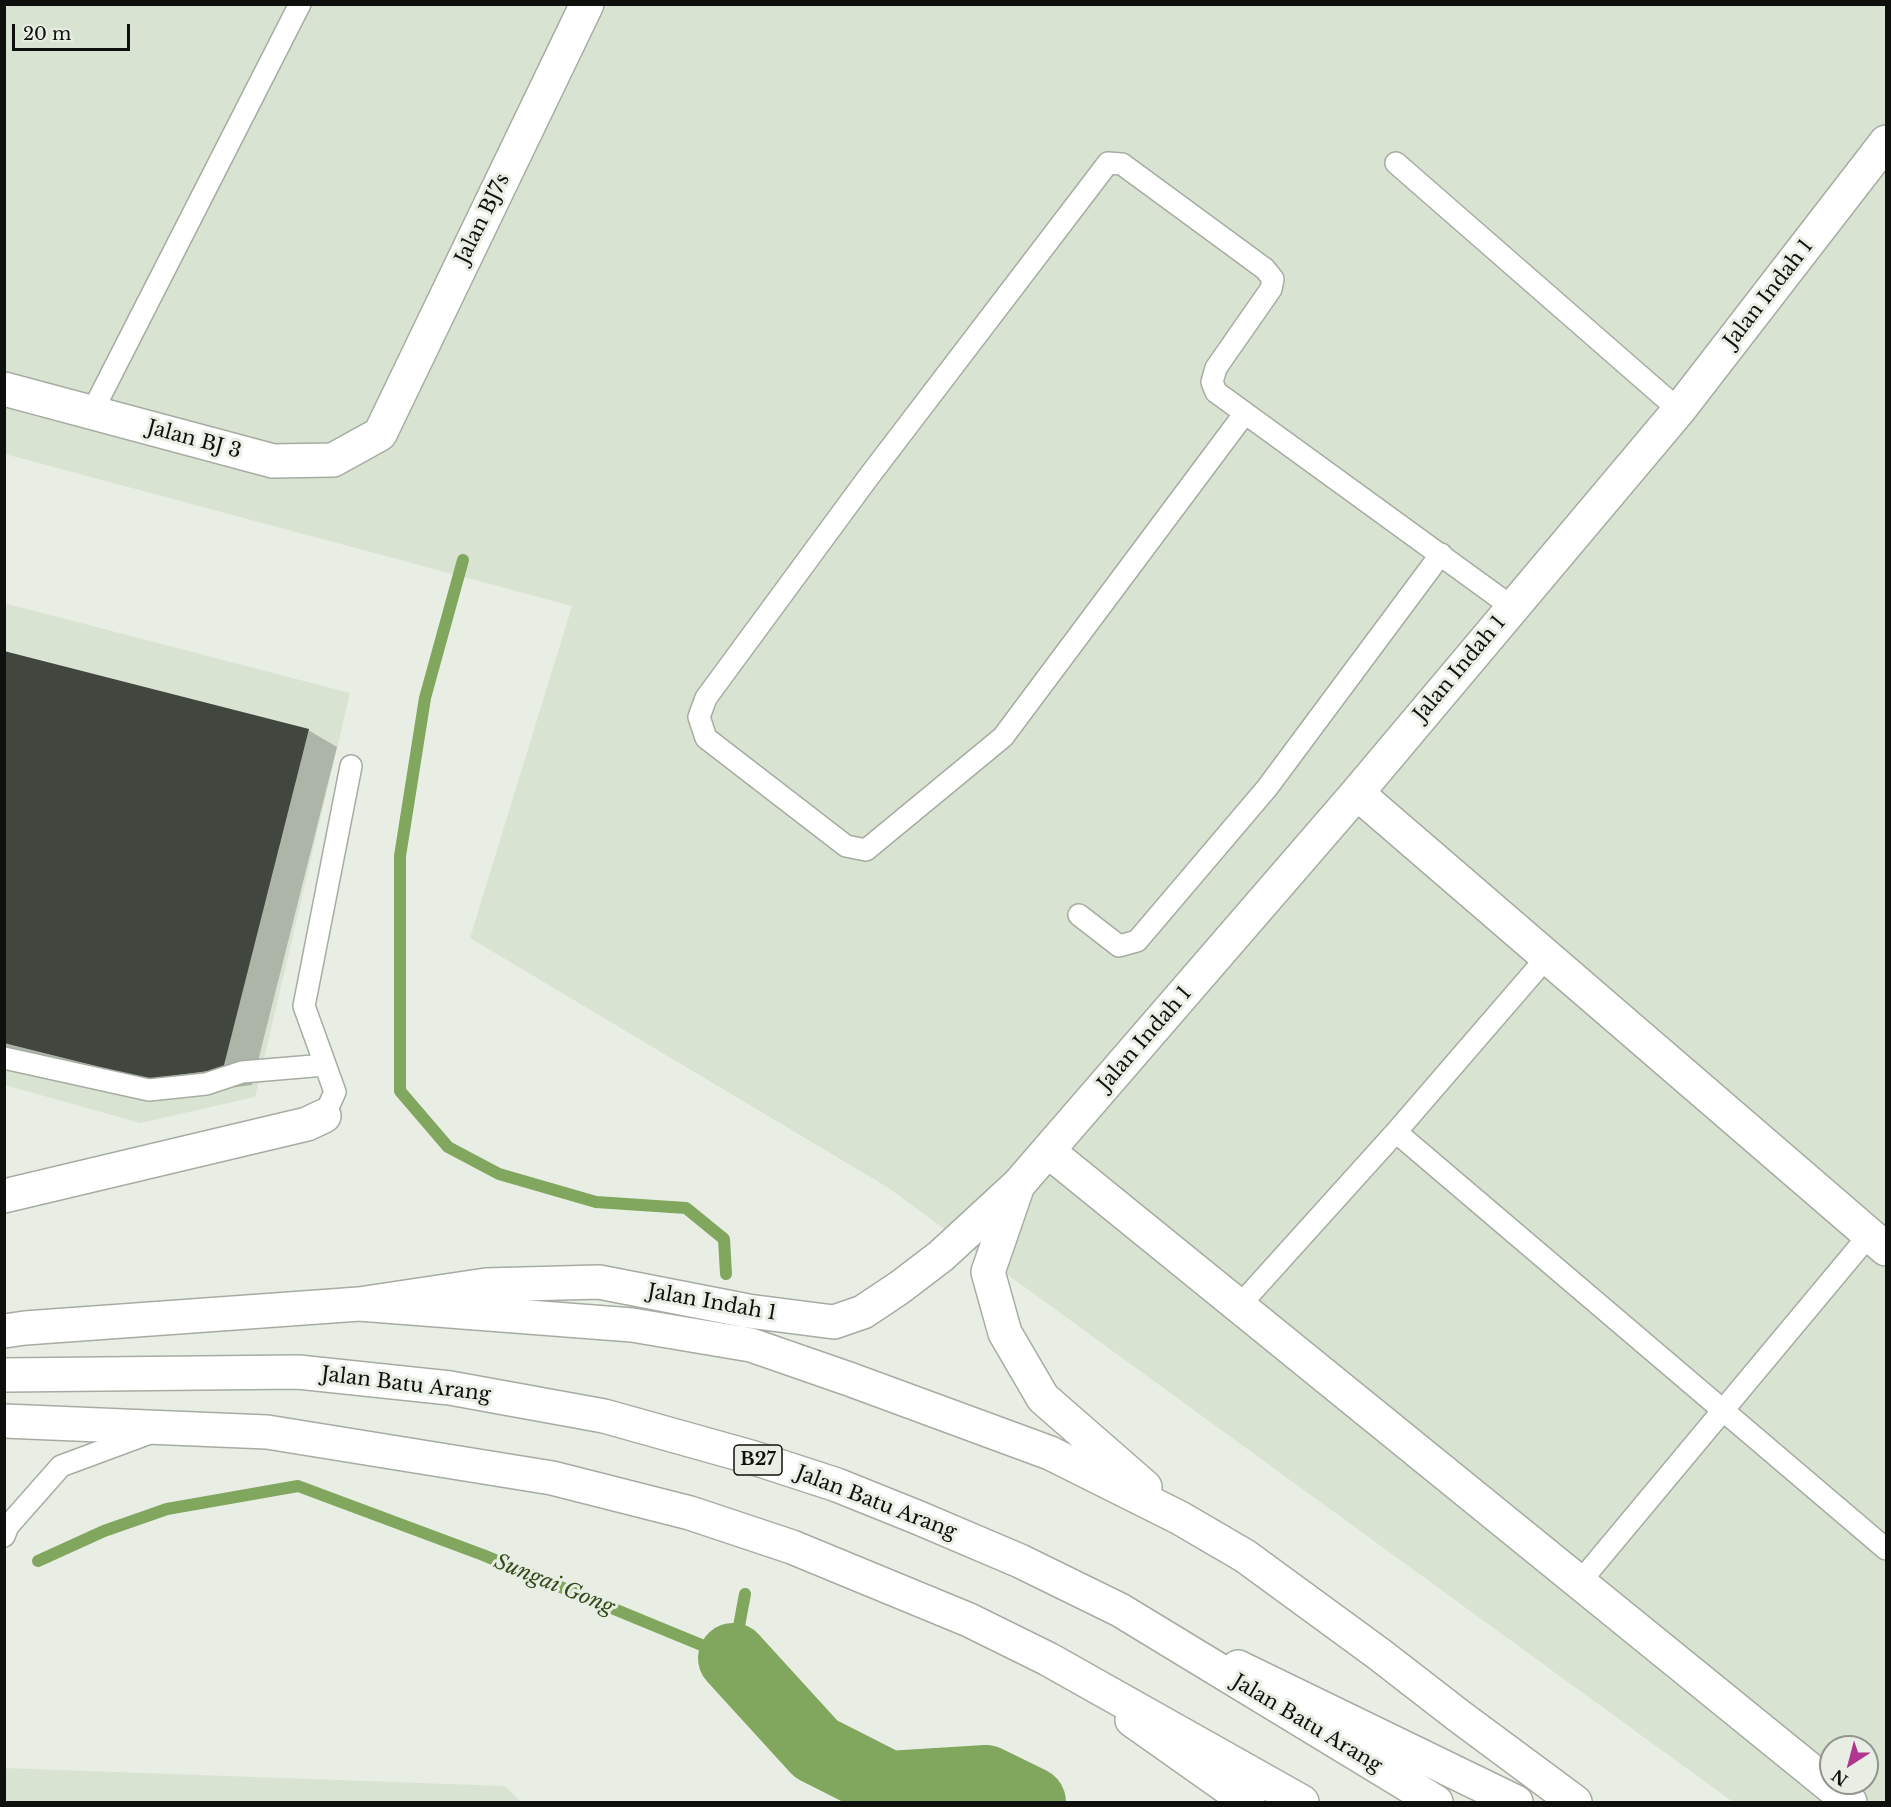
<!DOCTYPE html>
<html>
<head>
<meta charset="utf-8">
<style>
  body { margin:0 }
  #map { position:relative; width:1891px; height:1807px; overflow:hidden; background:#e8eee4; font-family:"Libre Baskerville",serif }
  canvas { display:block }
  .frame { position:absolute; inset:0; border:6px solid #0e100d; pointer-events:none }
  .north { position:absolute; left:1819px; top:1735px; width:60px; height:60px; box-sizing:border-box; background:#e8eee4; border:2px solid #91958e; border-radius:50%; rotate:216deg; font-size:16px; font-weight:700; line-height:24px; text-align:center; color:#0e100d }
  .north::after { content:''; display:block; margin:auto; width:21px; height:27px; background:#ae368c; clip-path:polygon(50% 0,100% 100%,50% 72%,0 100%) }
  .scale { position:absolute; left:12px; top:24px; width:118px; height:27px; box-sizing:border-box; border:3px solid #0e100d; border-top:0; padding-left:8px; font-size:18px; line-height:21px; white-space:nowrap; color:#0e100d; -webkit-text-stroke:4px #e8eee4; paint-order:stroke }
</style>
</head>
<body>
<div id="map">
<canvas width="1891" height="1807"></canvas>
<div class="frame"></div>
<div class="north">N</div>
<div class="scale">20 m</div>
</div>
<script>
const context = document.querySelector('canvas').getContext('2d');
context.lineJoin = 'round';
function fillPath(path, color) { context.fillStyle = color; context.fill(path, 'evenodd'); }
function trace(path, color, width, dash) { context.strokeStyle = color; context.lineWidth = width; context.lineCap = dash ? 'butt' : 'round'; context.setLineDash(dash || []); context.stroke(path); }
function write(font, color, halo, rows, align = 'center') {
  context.font = font + ' "Libre Baskerville",serif'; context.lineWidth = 6; context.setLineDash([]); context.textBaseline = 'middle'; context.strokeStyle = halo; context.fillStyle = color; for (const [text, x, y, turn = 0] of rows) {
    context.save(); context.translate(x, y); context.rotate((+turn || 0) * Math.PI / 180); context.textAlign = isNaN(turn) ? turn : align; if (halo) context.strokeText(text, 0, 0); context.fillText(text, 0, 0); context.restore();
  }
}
fillPath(new Path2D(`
  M4,5H1886V1802H1733L887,1187L470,938L572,606L5,454ZM1831,1747H1867V1783H1831Z
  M4,603L350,693L255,1097L140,1123L5,1085Z
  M5,1768L505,1786L521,1802H5Z`), '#d9e3d2');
fillPath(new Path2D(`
  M4,652L308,730L337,747L252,1085L178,1095L4,1051Z`), '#0003');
trace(new Path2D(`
  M463,560L425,698L400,856V1091L448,1147L499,1174L596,1202L686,1208L724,1239L726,1274
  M38,1561L104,1531L167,1509L298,1486L483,1555L733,1658L745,1594`), '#81a75e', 12);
trace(new Path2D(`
  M733,1658L816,1749L889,1786L986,1780L1031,1802`), '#81a75e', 70);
fillPath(new Path2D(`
  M4,651L309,729L223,1069L148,1079L4,1043Z`), '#41463e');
const service = new Path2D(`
  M1396,163L1679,410
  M92,412L300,4
  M1245,413L1003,737L866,850L846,846L706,738L699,717L706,698L867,479L1108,163L1122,164L1265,269L1273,279L1271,289L1216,368L1212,382L1216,392L1512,607
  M1079,915L1119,946L1137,941L1267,788L1441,554
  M4,1058L149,1090L206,1084L242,1072L325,1065
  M324,1116L335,1092L304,1006L351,766
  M1396,1132L1886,1549
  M1239,1306L1396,1132L1547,957
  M4,1536L8,1526L61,1466L150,1433
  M1579,1583L1870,1234`);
const minor = new Path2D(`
  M4,389L273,461L333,460L380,434L587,4
  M1357,793L1886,1249
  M1048,1151L1850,1802
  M1017,1188L988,1272L1005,1333L1043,1398L1145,1487
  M4,1196L307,1124L324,1116
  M359,1304L486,1285L599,1282L748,1311L834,1322L863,1312L899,1288L941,1256L1019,1184L1357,793L1679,410L1886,142
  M4,1331L25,1328L359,1304L632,1325L751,1345L849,1379L1050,1453L1180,1518L1245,1556L1379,1654L1459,1716L1575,1802`);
const secondary = new Path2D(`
  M1238,1667L1516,1802
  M1132,1720L1248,1802`);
const primary = new Path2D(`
  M4,1375L298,1372L450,1388L604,1416L754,1458L837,1485L919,1518L1020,1561L1120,1610L1436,1802
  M4,1421L267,1432L552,1478L690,1513L792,1547L969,1620L1048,1659L1302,1802`);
trace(service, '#a6aca2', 24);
trace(minor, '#a6aca2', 36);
trace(secondary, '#a6aca2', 36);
trace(primary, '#a6aca2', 36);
trace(service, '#fff', 21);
trace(minor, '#fff', 33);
trace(secondary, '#fff', 33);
trace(primary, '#fff', 33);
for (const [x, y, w] of [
  [758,1460,48]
]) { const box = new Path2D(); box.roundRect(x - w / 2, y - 15, w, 30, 4.5); context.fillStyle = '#e8eee4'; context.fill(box); trace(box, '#0e100d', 1.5); }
write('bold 18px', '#0e100d', null, [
  ["B27",758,1460]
]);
write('20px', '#0e100d', '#e8eee4', [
  ["Jalan BJ7s",483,219,-64],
  ["Jalan Indah 1",1769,294,-52],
  ["Jalan BJ 3",194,440,15],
  ["Jalan Indah 1",1460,669,-50],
  ["Jalan Indah 1",1145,1039,-49],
  ["Jalan Indah 1",712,1303,10],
  ["Jalan Batu Arang",406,1385,7],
  ["Jalan Batu Arang",876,1503,21],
  ["Jalan Batu Arang",1307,1724,31]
]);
write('italic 21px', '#344d1a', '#e8eee4', [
  ["Sungai Gong",554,1585,22]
]);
</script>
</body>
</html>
